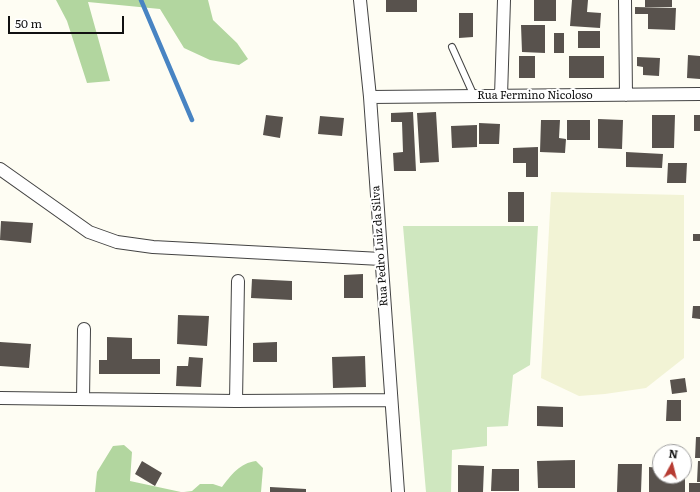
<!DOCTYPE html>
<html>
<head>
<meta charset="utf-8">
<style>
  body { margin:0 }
  #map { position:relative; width:700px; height:492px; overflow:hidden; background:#fefdf3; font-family:Literata,serif }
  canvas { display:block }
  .north { position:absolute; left:652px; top:444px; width:40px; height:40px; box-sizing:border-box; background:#fff; border:1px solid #9f9f9f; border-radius:50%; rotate:7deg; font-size:11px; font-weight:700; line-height:16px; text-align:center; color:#101010 }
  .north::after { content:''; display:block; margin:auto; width:14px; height:18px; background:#b63b32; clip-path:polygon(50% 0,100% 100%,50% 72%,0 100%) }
  .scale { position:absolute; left:8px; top:16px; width:116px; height:18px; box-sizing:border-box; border:2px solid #101010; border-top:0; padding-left:5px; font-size:12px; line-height:14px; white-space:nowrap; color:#101010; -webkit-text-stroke:3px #fff; paint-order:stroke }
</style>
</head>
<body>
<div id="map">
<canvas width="700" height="492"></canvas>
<div class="north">N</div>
<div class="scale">50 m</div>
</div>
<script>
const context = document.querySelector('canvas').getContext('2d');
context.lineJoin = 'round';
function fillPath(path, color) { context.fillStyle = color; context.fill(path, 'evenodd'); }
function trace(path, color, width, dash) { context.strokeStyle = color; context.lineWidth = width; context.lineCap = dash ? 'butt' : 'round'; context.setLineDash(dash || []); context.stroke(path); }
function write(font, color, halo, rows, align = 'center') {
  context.font = font + ' Literata,serif'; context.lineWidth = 4; context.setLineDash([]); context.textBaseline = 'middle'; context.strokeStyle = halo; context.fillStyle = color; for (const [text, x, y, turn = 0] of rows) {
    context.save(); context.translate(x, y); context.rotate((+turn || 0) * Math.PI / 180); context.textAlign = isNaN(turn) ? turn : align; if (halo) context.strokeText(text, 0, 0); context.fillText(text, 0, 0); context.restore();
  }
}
fillPath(new Path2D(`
  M551,192L684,195V358L646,388L605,394L579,396L541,378Z`), '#f2f3d5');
fillPath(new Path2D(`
  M403,226H538L530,365L513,375L508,426L487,427V446L452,450L451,492H426Z`), '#cfe7bf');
fillPath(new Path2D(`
  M56,0H208L213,20L237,43L248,59L239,65L210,60L184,48L160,9L88,2L110,81L87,83L67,21Z
  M124,445L132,452L130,481L181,492H95L97,472L113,446Z
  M256,461L263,468L261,492H184L192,491L200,484H213L222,487C231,475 240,463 256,461Z`), '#b2d69f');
trace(new Path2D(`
  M141,0L192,120`), '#4884c3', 4.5);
fillPath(new Path2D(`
  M386,0H417V12H386Z
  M534,0H556V21H534Z
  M572,0H588L587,12L601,13L600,28L570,26Z
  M645,0H672V7H645Z
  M635,7L676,8L675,30L648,29V14H635Z
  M459,13H473V37L459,38Z
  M521,25H545V53L522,52Z
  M578,31H600V48H578Z
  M554,33H564V53H554Z
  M688,55L700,56V79L687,78Z
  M519,56H535V78H519Z
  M569,56H604V78H569Z
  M637,57L660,58L659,76L643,75V67L637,66Z
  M413,112L416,171H394L393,153L403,152L402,122H391V113Z
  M436,112L439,162L420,163L417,113Z
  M266,115L283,117L280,138L263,135Z
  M652,115H675L674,148H652Z
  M694,115H700V131H694Z
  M320,116L344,118L342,136L318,134Z
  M598,119L623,120L622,149L598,148Z
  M541,120H560L559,138L566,139L565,153L540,152Z
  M567,120H590V140H567Z
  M479,123L500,124L499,144H479Z
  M477,125V147L452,148L451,126Z
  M538,147V177H526V163H513V148Z
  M626,152L663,154L662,168L626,167Z
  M668,163H687L686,183H667Z
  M508,192H524V222H508Z
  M1,221L33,223L31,243L0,240Z
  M693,234H700V241H693Z
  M363,274V298H344V275Z
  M252,279L292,281V300L251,298Z
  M693,306H700V319L692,318Z
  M178,315L209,316L207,346L177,344Z
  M107,337L132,338V359H160V374H99V360H107Z
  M0,342L31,344L29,368L0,366Z
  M277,342V362H253V343Z
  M365,356L366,387L333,388L332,357Z
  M189,357L203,358L201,387L176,386L177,366H188Z
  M685,378L687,392L672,394L670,380Z
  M667,400H681V421H666Z
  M537,406L563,407V427L537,426Z
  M696,437H700V458H695Z
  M575,460V488H538L537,461Z
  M142,461L162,473L155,486L135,474Z
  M698,461H700V482H697Z
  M618,464H642L641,492H617Z
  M458,465L484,466L483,492H458Z
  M649,467L660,468V476H685V492H649Z
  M492,469H519V491H491Z
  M689,483H700V492H689Z
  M270,487L306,489V492H270Z`), '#58524d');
const service = new Path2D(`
  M452,47L474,96`);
const minor = new Path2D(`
  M360,0L370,97L398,492
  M625,0L626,95
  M501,96L504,0
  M370,97L700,94
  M0,169L89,232L117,242L153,247L381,259
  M0,398L236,401L391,400
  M83,399L84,329
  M236,401L238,281`);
trace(service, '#434343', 8);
trace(minor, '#434343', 14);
trace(service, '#fff', 6);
trace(minor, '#fff', 12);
write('11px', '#101010', '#fff', [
  ["Rua Fermino Nicoloso",535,96],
  ["Rua Pedro Luiz da Silva",380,246,-94]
]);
</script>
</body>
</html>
